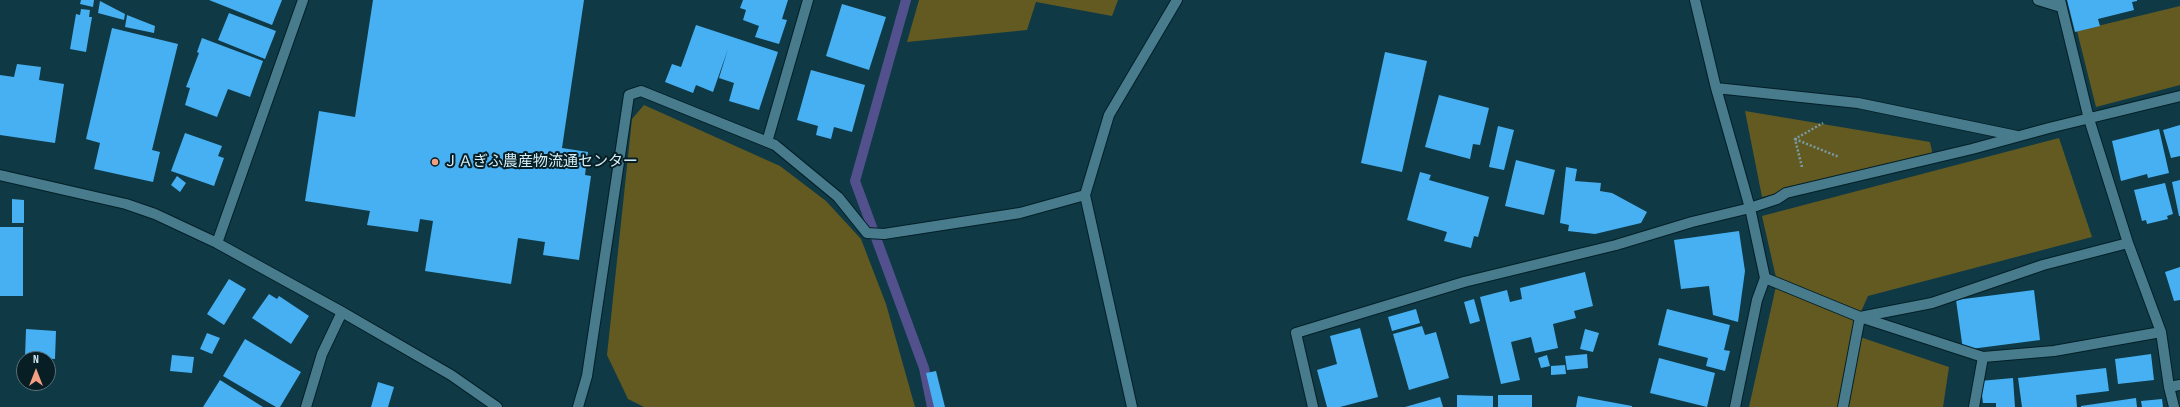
<!DOCTYPE html>
<html>
<head>
<meta charset="utf-8">
<style>
  body { margin:0 }
  #map { position:relative; width:2180px; height:407px; overflow:hidden; background:#0f3945; font-family:"Sofia Sans Condensed",sans-serif }
  canvas { display:block }
  .north { position:absolute; left:16px; top:351px; width:40px; height:40px; box-sizing:border-box; background:#081e25; border:1px solid #597179; border-radius:50%; rotate:0deg; font-size:11px; font-weight:700; line-height:16px; text-align:center; color:#d2edf7 }
  .north::after { content:''; display:block; margin:auto; width:14px; height:18px; background:#f3a082; clip-path:polygon(50% 0,100% 100%,50% 72%,0 100%) }
</style>
</head>
<body>
<div id="map">
<canvas width="2180" height="407"></canvas>
<div class="north">N</div>
</div>
<script>
const context = document.querySelector('canvas').getContext('2d');
context.lineJoin = 'round';
function fillPath(path, color) { context.fillStyle = color; context.fill(path, 'evenodd'); }
function trace(path, color, width, dash) { context.strokeStyle = color; context.lineWidth = width; context.lineCap = dash ? 'butt' : 'round'; context.setLineDash(dash || []); context.stroke(path); }
function write(font, color, halo, rows, align = 'center') {
  context.font = font + ' "Sofia Sans Condensed","Noto Sans JP",sans-serif'; context.lineWidth = 4; context.setLineDash([]); context.textBaseline = 'middle'; context.strokeStyle = halo; context.fillStyle = color; for (const [text, x, y, turn = 0] of rows) {
    context.save(); context.translate(x, y); context.rotate((+turn || 0) * Math.PI / 180); context.textAlign = isNaN(turn) ? turn : align; if (halo) context.strokeText(text, 0, 0); context.fillText(text, 0, 0); context.restore();
  }
}
fillPath(new Path2D(`
  M919,0H1118L1112,16L1036,2L1027,30L907,42Z
  M2180,6V85L2096,107L2077,31Z
  M644,105L780,166L826,201L861,239L886,304L915,407H644L628,399L607,355L632,119Z
  M1745,111L1930,142L1933,156L1762,197Z
  M2059,138L2092,237L1868,296L1851,334L1949,367L1943,407H1749L1777,282L1762,216Z`), '#635a22');
trace(new Path2D(`
  M906,0L855,181L924,368L932,407`), '#53508e', 10);
fillPath(new Path2D(`
  M81,0H94L93,7L80,4Z
  M209,0H282L272,25Z
  M373,0H584L562,148L588,152L585,175L591,176L579,260L543,255L545,242L518,238L511,284L425,271L433,221L420,219L418,232L367,225L370,211L305,201L319,111L355,117Z
  M743,0H788L782,19L787,20L779,44L755,37L759,26L743,20L746,10L740,8Z
  M2067,0H2137V1L2132,2L2134,10L2098,19L2100,26L2075,32Z
  M100,1L125,14L124,20L98,13Z
  M842,4L886,17L869,70L826,56Z
  M81,9L90,10L89,17H92L86,52L70,49L76,14L80,15Z
  M229,13L276,31L265,59L218,40Z
  M127,15L155,26L154,33L125,27Z
  M696,25L778,52L759,110L729,101L734,83L719,78L728,49L713,92L696,85L693,93L665,82L672,64L681,67Z
  M112,28L178,44L152,150L160,152L153,182L94,169L100,143L86,139Z
  M202,38L263,61L250,97L228,89L217,117L185,105L190,88L186,87L199,53L197,52Z
  M1385,52L1427,61L1402,172L1361,163Z
  M17,64L41,67L39,80L64,84L55,143L0,135V75L14,77Z
  M811,70L865,85L852,132L834,127L831,139L816,135L818,126L797,120Z
  M1439,95L1489,108L1480,145L1473,144L1470,159L1425,147Z
  M2180,125V156L2171,158L2163,130Z
  M1498,126L1514,130L1504,170L1489,167Z
  M2159,129L2169,173L2148,178L2147,174L2121,181L2112,141Z
  M185,133L222,146L218,156L224,158L214,186L171,171Z
  M1516,160L1555,170L1544,215L1505,206Z
  M1566,167L1577,169L1575,181L1601,183L1600,191L1612,193L1647,212L1641,223L1595,234L1568,231L1569,225L1560,223Z
  M1420,172L1431,175L1429,180L1489,197L1478,237L1474,236L1471,248L1444,241L1447,232L1407,220Z
  M177,176L186,183L180,192L171,185Z
  M2180,180V216H2179L2172,182Z
  M2165,183L2173,214L2167,216L2168,219L2147,224L2146,220L2142,221L2134,190Z
  M12,199L24,200V223H12Z
  M0,227H23V296H0Z
  M1739,231L1745,271L1738,322L1713,315L1709,286L1681,289L1674,240Z
  M2180,267V300L2174,301L2165,272Z
  M1585,272L1593,306L1574,311L1576,318L1553,324L1558,348L1535,353L1531,337L1511,342L1520,380L1501,384L1480,297L1507,290L1510,302L1522,299L1520,288Z
  M229,279L246,289L224,325L207,314Z
  M2034,290L2040,340L1963,350L1956,300Z
  M269,294L277,299L279,296L309,316L291,344L252,318Z
  M1474,299L1480,321L1470,324L1464,302Z
  M1416,309L1420,323L1392,331L1388,317Z
  M1667,309L1730,325L1724,350L1730,351L1725,371L1706,366L1708,358L1658,345Z
  M1422,326L1425,335L1436,332L1449,378L1409,390L1393,334Z
  M1360,328L1378,397L1340,407H1327L1317,370L1337,364L1330,336Z
  M26,329L56,331L55,359L25,357Z
  M1585,329L1599,333L1593,352L1580,349Z
  M207,333L220,338L212,354L200,349Z
  M245,339L301,372L280,407H276L223,376Z
  M1587,354L1588,368L1567,370L1565,356Z
  M2151,354L2154,380L2118,384L2115,359Z
  M172,355L194,357L192,373L170,371Z
  M1547,355L1550,366L1541,368L1538,358Z
  M1659,358L1715,373L1707,407L1650,393Z
  M1565,365L1566,374L1551,375V366Z
  M2106,368L2109,391L2076,395L2077,407H2022L2018,378Z
  M936,371L945,407H934L926,373Z
  M2013,378L2015,407H1996V403H1983L1980,381Z
  M220,380L263,407H203Z
  M378,382L394,387L388,407H371Z
  M1457,395L1493,396V407H1457Z
  M1498,395H1532V407H1498Z
  M1578,396L1632,406V407H1576Z
  M1440,397L1443,407H1405Z
  M2136,398L2137,407H2081V406Z
  M2162,399L2163,407H2142L2141,401Z`), '#47b0f2');
const street = new Path2D(`
  M1695,0L1716,88L1858,103L2017,136
  M2038,0L2061,7
  M2060,0L2089,119L2128,243L2161,332L2169,387L2174,407
  M1716,88L1750,208L1765,278L1757,300L1735,407
  M767,142L808,0
  M0,175L126,204L155,214L217,243L342,312L451,375L497,407
  M217,243L303,0
  M1765,278L1860,317L1983,357L2054,351L2161,332
  M2169,387L2180,385
  M306,407L322,354L342,312
  M578,407L587,376L629,95L641,91L775,145L838,197L867,233L884,234L1020,213L1085,195
  M1132,407L1085,195L1109,115L1177,0
  M1313,407L1296,333L1464,282L1616,245L1692,222L1750,208L1777,199L1786,193L1972,149L2049,128L2180,96
  M1843,407L1860,317L1932,303L2043,265L2128,243
  M1974,407L1983,357`);
trace(street, '#031f27', 12);
trace(new Path2D(`
  M1795,139L1839,157
  M1802,167L1795,139L1823,123`), '#799ba6', 2.5, [2, 2]);
trace(street, '#487c8d', 10);
for (const [x, y, r, color] of [
  [435,162,4,"#f3a082"]
]) { const dot = new Path2D(); dot.arc(x, y, r, 0, 2 * Math.PI); context.fillStyle = color; context.fill(dot); trace(dot, '#081e25', 1.5); }
write('15px', '#d2edf7', '#081e25', [
  ["ＪＡぎふ農産物流通センター",443,162]
], 'left');
</script>
</body>
</html>
